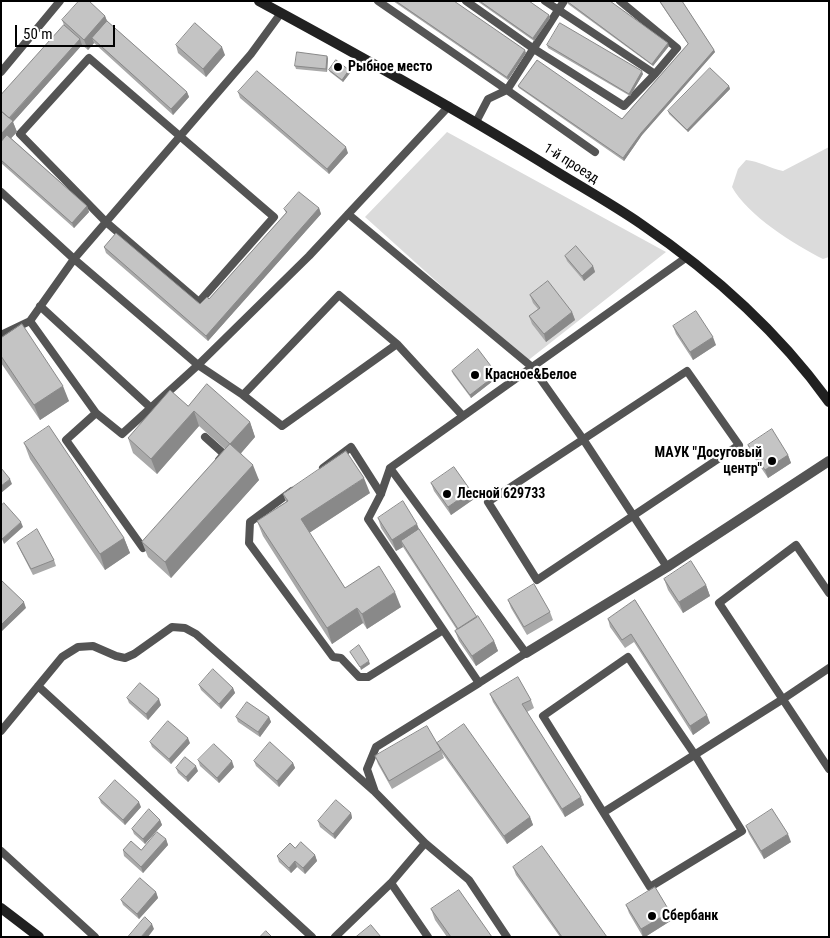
<!DOCTYPE html>
<html>
<head>
<meta charset="utf-8">
<style>
  body { margin:0 }
  #map { position:relative; width:830px; height:938px; overflow:hidden; background:#fff; font-family:"Roboto Condensed",sans-serif }
  canvas { display:block }
  .frame { position:absolute; inset:0; border:2px solid #000; pointer-events:none }
  .scale { position:absolute; left:15px; top:25px; width:100px; height:22px; box-sizing:border-box; border:2px solid #000; border-top:0; padding-left:6px; font-size:15px; line-height:18px; white-space:nowrap; color:#000; -webkit-text-stroke:4px #fff; paint-order:stroke }
</style>
</head>
<body>
<div id="map">
<canvas width="830" height="938"></canvas>
<div class="frame"></div>
<div class="scale">50 m</div>
</div>
<script>
const context = document.querySelector('canvas').getContext('2d');
context.lineJoin = 'round';
function fillPath(path, color) { context.fillStyle = color; context.fill(path, 'evenodd'); }
function trace(path, color, width, dash) { context.strokeStyle = color; context.lineWidth = width; context.lineCap = dash ? 'butt' : 'round'; context.setLineDash(dash || []); context.stroke(path); }
function write(font, color, halo, rows, align = 'center') {
  context.font = font + ' "Roboto Condensed",sans-serif'; context.lineWidth = 4.5; context.setLineDash([]); context.textBaseline = 'middle'; context.strokeStyle = halo; context.fillStyle = color; for (const [text, x, y, turn = 0] of rows) {
    context.save(); context.translate(x, y); context.rotate((+turn || 0) * Math.PI / 180); context.textAlign = isNaN(turn) ? turn : align; if (halo) context.strokeText(text, 0, 0); context.fillText(text, 0, 0); context.restore();
  }
}
fillPath(new Path2D(`
  M447,132L666,252L526,362L365,217Z
  M829,147V257L823,259C795,245 747,215 732,187L738,169L746,160C759,161 769,168 783,171Z`), '#dbdbdb');
trace(new Path2D(`
  M378,1L507,90L595,152
  M466,1L534,49L624,106L655,74L677,48L620,1
  M545,1L655,74
  M89,58L274,217L199,302L106,222L20,134Z
  M1,72L60,1
  M476,122L488,99L507,90L564,1
  M1,192L74,259L198,365L243,395L282,426L397,344
  M348,214L532,367L583,439L667,567
  M40,306L151,408
  M30,321L96,413L122,434L198,365L309,256L449,106
  M1,335L30,321L74,259L251,54L281,13
  M687,371L739,445L537,580L488,502Z
  M243,395L339,295L397,344L462,415
  M96,413L66,440L143,548L151,539
  M205,437L224,454L219,460
  M323,468L351,447L381,494
  M390,468L526,653L479,683
  M292,491L250,522L249,543L333,657L341,658L359,677H368L443,630
  M829,593L796,545L719,603L829,769
  M628,657L695,755L742,831L650,887L543,716Z
  M38,686L312,937
  M1,731L62,657L78,647L93,646L116,656L125,658L134,654L172,627L185,628L196,634L374,791
  M604,812L783,699L829,668
  M1,851L95,937
  M391,883L428,937
  M335,937L391,883L425,843
  M507,937L469,880L425,843L375,792L367,769L376,747L479,683L368,519L381,494L390,468L687,257`), '#545454', 8);
trace(new Path2D(`
  M526,653L667,567L829,461`), '#545454', 10);
trace(new Path2D(`
  M259,1C355,53 449,105 541,162C574,183 609,202 641,224C713,273 778,331 829,402
  M1,908L39,937`), '#212121', 10);
fillPath(new Path2D(`
  M393,1H454L526,53L508,80Z
  M477,1H529L549,15L550,18L534,41Z
  M567,1L669,46L653,66L568,4Z
  M659,1H682L714,50L715,52L642,135L624,161L519,88L518,86L622,119L688,44Z
  M105,16L107,21L187,92L189,97L173,115L94,43L88,50L82,45L13,122L17,132L11,138L87,206L89,212L74,228L1,163V95L64,25L62,20Z
  M176,45L225,55L206,77L178,53Z
  M547,45L643,74L630,96L548,48Z
  M328,58L327,72L296,69L295,66Z
  M329,70L350,73L343,82L330,72Z
  M729,86L730,89L688,132L669,114L668,111Z
  M238,92L348,153L329,174L240,98Z
  M319,208L321,214L208,341L106,253L104,247L200,304L209,299L286,213L284,209Z
  M565,256L593,266L595,272L584,281L567,261Z
  M530,295L572,312L575,320L546,342L532,324L529,316L538,309L533,303Z
  M673,326L716,345L693,360L676,334Z
  M1,338L69,401L40,420L1,363Z
  M452,371L497,374L498,377L471,398L453,374Z
  M188,406L250,422L255,437L241,453L259,480L171,578L148,557L142,542L225,449L199,426L157,474L133,453L128,438Z
  M24,443L124,538L130,553L105,570L30,459Z
  M748,445L788,455L791,463L768,478L751,453Z
  M431,483L471,491L474,499L451,515L434,491Z
  M370,493L309,533L345,588L401,607L367,629L363,623L332,644L263,536L257,521L286,502L283,494Z
  M378,518L419,529L477,617L494,641L498,651L476,666L459,641L455,631L457,630L403,547L396,551L381,528Z
  M17,543L54,560L56,566L33,575L19,548Z
  M664,579L706,585L710,596L683,613L668,590Z
  M508,600L550,612L553,620L527,635L511,608Z
  M635,600L710,723L693,735L634,642L625,648L610,627L608,619Z
  M199,685L233,688L235,693L221,709L201,690Z
  M490,694L531,700L534,708L527,712L584,805L565,817L493,702Z
  M127,698L161,705L148,720L129,703Z
  M236,717H269L271,722L260,737L238,722Z
  M150,742L190,743L171,764L152,747Z
  M437,743L530,817L533,825L507,844L442,753L444,758L392,789L378,764L375,756L439,747Z
  M198,760L234,767L219,783L200,766Z
  M254,761L293,763L295,768L279,787L256,766Z
  M176,768L198,771L188,782L178,773Z
  M99,798L141,807L125,825L101,803Z
  M351,813L352,818L335,839L320,827L318,821Z
  M160,820L162,825L145,844L134,834L132,829Z
  M746,826L791,842L764,859L749,834Z
  M166,839L168,845L143,873L124,856L123,850H141Z
  M295,848L315,855L317,861L305,874L297,867L291,873L279,862L277,856Z
  M513,867L607,937H560L516,875Z
  M156,892L158,898L139,919L123,905L121,900Z
  M626,905L670,912L672,920L645,937H643L629,913Z
  M431,909L492,937H447L435,920Z`), '#a9a9a9');
fillPath(new Path2D(`
  M549,15L550,18L534,41L533,38Z
  M105,16L109,26L92,38L94,43L88,50L84,40Z
  M80,39L82,45L13,122L17,132L1,149V134L8,120Z
  M668,43L669,46L653,66L652,64Z
  M222,47L225,55L206,77L203,69Z
  M525,50L526,53L508,80L507,77Z
  M714,50L715,52L642,135L624,161L623,158L641,133Z
  M327,56L328,58L327,72L326,69Z
  M349,70L350,73L343,82L342,80Z
  M642,71L643,74L630,96L629,94Z
  M729,86L730,89L688,132L687,130Z
  M187,92L189,97L173,115L171,109Z
  M346,147L348,153L329,174L327,169Z
  M87,206L89,212L74,228L72,223Z
  M319,208L321,214L208,341L206,336Z
  M593,266L595,272L584,281L582,276Z
  M572,312L575,320L546,342L544,334Z
  M713,337L716,345L693,360L690,352Z
  M497,374L498,377L471,398L470,395Z
  M63,386L69,401L40,420L34,405Z
  M194,411L199,426L157,474L151,459Z
  M250,422L255,437L236,459L230,444Z
  M788,455L791,463L768,478L765,470Z
  M253,465L259,480L171,578L165,562Z
  M364,478L370,493L306,535L301,519Z
  M10,479L12,484L1,493V486Z
  M471,491L474,499L451,515L448,507Z
  M21,522L23,527L4,544L2,539Z
  M417,524L421,534L401,541L403,547L396,551L392,540Z
  M124,538L130,553L105,570L100,554Z
  M706,585L710,596L683,613L679,602Z
  M395,592L401,607L367,629L362,614Z
  M24,602L26,608L1,632V625Z
  M357,608L363,623L332,644L327,628Z
  M494,641L498,651L476,666L472,656Z
  M369,661L370,664L361,670L360,667Z
  M233,688L235,693L221,709L219,704Z
  M159,699L161,705L148,720L146,714Z
  M707,715L710,723L693,735L690,726Z
  M269,717L271,722L260,737L258,732Z
  M188,738L190,743L171,764L169,759Z
  M232,761L234,767L219,783L217,778Z
  M293,763L295,768L279,787L277,781Z
  M196,766L198,771L188,782L186,777Z
  M581,797L584,805L565,817L562,809Z
  M139,802L141,807L125,825L123,820Z
  M351,813L352,818L335,839L333,834Z
  M530,817L533,825L507,844L504,836Z
  M160,820L162,825L145,844L143,839Z
  M788,834L791,842L764,859L761,851Z
  M166,839L168,845L143,873L141,867Z
  M315,855L317,861L305,874L303,868Z
  M295,861L297,867L291,873L289,868Z
  M156,892L158,898L139,919L137,914Z
  M670,912L672,920L645,937H643L641,929Z
  M152,924L154,929L148,937H141Z`), '#898989');
const building = new Path2D(`
  M79,1H89L105,16L84,40L62,20Z
  M396,1H454L525,50L507,77Z
  M480,1H529L549,15L533,38Z
  M567,1H610L668,43L652,64Z
  M660,1H682L714,50L641,133L623,158L518,86L537,60L622,119L688,44Z
  M107,21L187,92L171,109L92,38Z
  M195,23L222,47L203,69L176,45Z
  M560,23L642,71L629,94L547,45Z
  M64,25L80,39L9,118L1,111V95Z
  M297,52L327,56L326,69L295,66Z
  M336,60L349,70L342,80L329,70Z
  M710,68L729,86L687,130L668,111Z
  M257,71L346,147L327,169L238,92Z
  M1,111L13,121L1,134Z
  M7,135L87,206L72,223L1,160V142Z
  M299,192L319,208L206,336L104,247L116,233L200,304L207,297L209,299L287,212L284,209Z
  M576,246L593,266L582,276L565,256Z
  M548,281L572,312L544,334L529,316L540,308L530,295Z
  M696,311L713,337L690,352L673,326Z
  M22,324L63,386L34,405L1,356V338Z
  M478,349L497,374L470,395L452,371Z
  M207,384L250,422L230,444L194,411L151,459L128,438L170,390L188,406Z
  M49,426L124,538L100,554L24,443Z
  M772,429L788,455L765,470L748,445Z
  M230,444L253,465L165,562L142,542Z
  M346,451L364,478L301,519L345,588L379,566L395,592L362,614L357,608L327,628L257,521L288,501L283,494Z
  M454,467L471,491L448,507L431,483Z
  M1,468L10,479L1,486Z
  M403,501L417,524L392,540L378,518Z
  M4,503L21,522L2,539L1,538V506Z
  M37,529L54,560L31,569L17,543Z
  M419,529L477,617L458,629L401,541Z
  M691,561L706,585L679,602L664,579Z
  M1,580L24,602L1,625Z
  M534,584L550,612L524,627L508,600Z
  M635,600L707,715L690,726L631,634L622,640L608,619Z
  M478,616L494,641L472,656L455,631Z
  M359,645L369,661L360,667L350,652Z
  M213,669L233,688L219,704L199,685Z
  M518,677L531,700L522,704L581,797L562,809L490,694Z
  M140,683L159,699L146,714L127,698Z
  M247,702L269,717L258,732L236,717Z
  M168,721L188,738L169,759L150,742Z
  M464,724L530,817L504,836L437,743Z
  M427,726L441,750L389,781L375,756Z
  M270,742L293,763L277,781L254,761Z
  M214,744L232,761L217,778L198,760Z
  M185,757L196,766L186,777L176,768Z
  M115,780L139,802L123,820L99,798Z
  M336,800L351,813L333,834L318,821Z
  M149,809L160,820L143,839L132,829Z
  M772,809L788,834L761,851L746,826Z
  M157,832L166,839L141,867L123,850L131,841L141,850Z
  M301,842L315,855L303,868L295,861L289,868L277,856L290,843L295,848Z
  M542,846L607,937H562L513,867Z
  M140,878L156,892L137,914L121,900Z
  M655,887L670,912L641,929L626,905Z
  M459,890L492,937H451L431,909Z
  M145,917L152,924L141,937H128Z
  M371,925L381,937H356Z
  M266,931L272,937H260Z`);
fillPath(building, '#c4c4c4');
trace(building, '#898989', 1);
for (const [x, y, r, color] of [
  [338,67,5,"#000"],
  [475,375,5,"#000"],
  [772,461,5,"#000"],
  [447,494,5,"#000"],
  [652,916,5,"#000"]
]) { const dot = new Path2D(); dot.arc(x, y, r, 0, 2 * Math.PI); context.fillStyle = color; context.fill(dot); trace(dot, '#fff', 2); }
write('bold 14px', '#000', '#fff', [
  ["Рыбное место",348,67],
  ["Красное&Белое",485,375],
  ["МАУК \"Досуговый",762,453,"right"],
  ["центр\"",762,469,"right"],
  ["Лесной 629733",457,494],
  ["Сбербанк",662,916]
], 'left');
write('14px', '#000', '#fff', [
  ["1-й проезд",571,164,32]
]);
</script>
</body>
</html>
